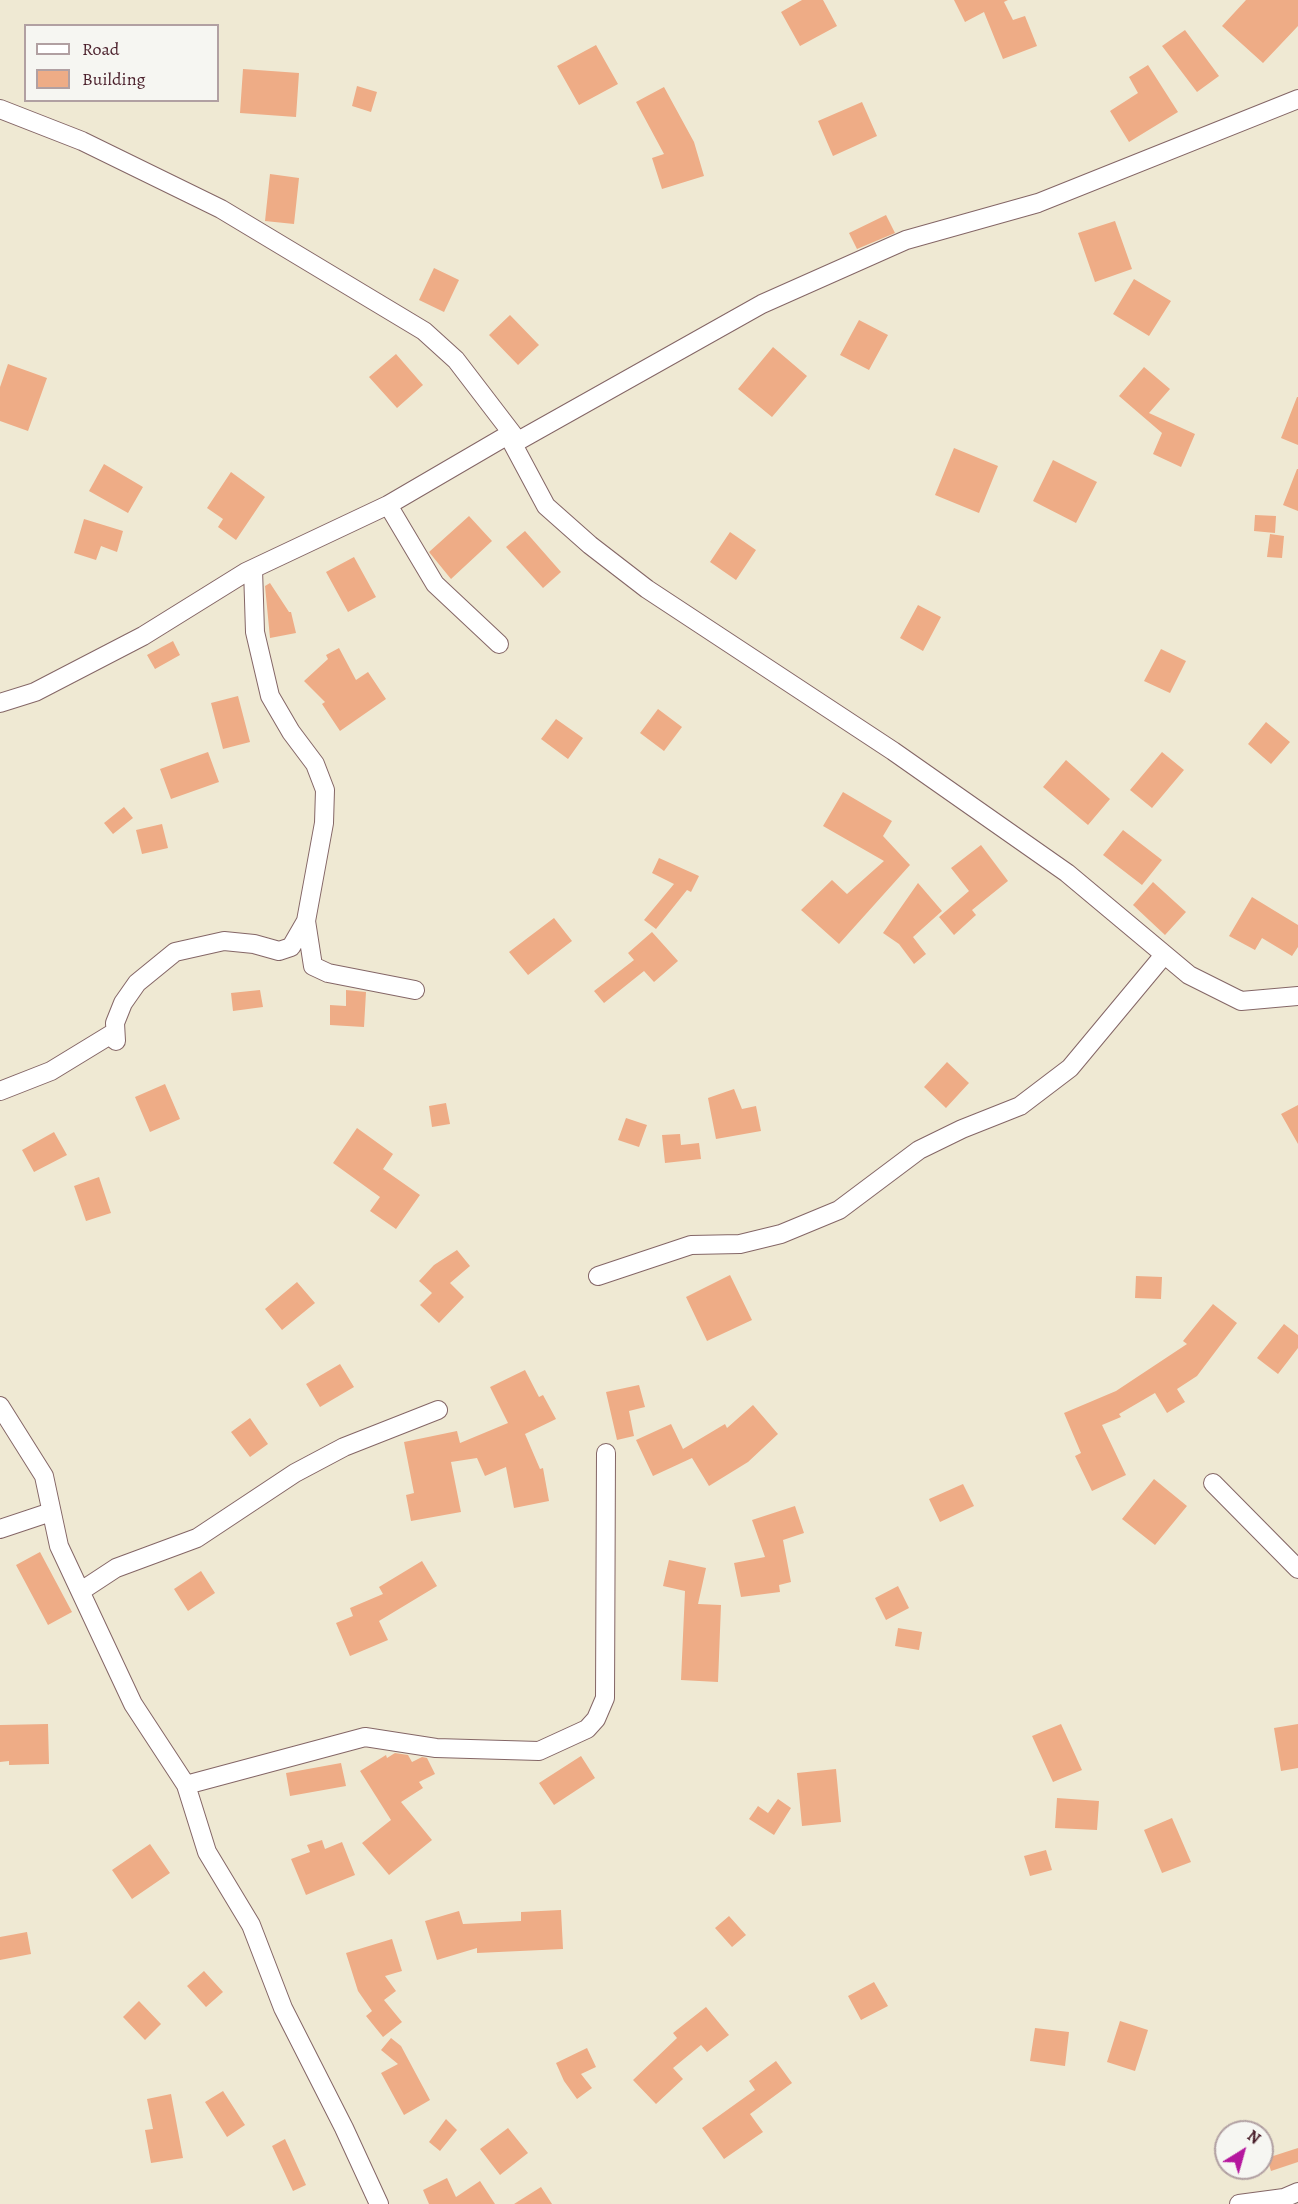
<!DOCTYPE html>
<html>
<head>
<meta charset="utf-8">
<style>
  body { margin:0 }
  #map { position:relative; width:1298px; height:2204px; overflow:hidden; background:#efe9d3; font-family:Alegreya,serif }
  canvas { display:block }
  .legend { position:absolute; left:24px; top:24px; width:195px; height:78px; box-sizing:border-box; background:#f6f6f2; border:2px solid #b1a0a2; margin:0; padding:8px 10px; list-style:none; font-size:18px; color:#4a1f2b }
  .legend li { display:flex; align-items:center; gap:12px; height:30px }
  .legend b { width:30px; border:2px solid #b1a0a2 }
  .north { position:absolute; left:1214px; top:2120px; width:60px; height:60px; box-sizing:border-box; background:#f6f6f2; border:2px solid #b1a0a2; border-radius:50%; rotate:37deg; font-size:16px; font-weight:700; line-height:24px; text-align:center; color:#4a1f2b }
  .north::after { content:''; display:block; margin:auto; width:21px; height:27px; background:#b5179e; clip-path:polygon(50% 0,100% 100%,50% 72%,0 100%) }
</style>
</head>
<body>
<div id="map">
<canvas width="1298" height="2204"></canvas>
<ul class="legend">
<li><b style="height:8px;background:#fff"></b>Road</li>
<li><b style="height:16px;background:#eeac86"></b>Building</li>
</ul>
<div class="north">N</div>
</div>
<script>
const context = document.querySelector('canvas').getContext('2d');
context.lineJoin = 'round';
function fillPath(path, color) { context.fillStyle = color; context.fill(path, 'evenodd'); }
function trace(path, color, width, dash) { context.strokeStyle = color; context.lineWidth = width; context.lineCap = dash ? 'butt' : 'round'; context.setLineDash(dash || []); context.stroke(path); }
fillPath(new Path2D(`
  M802,0H823L837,26L800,46L781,12Z
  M954,0H1008L1004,2L1013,20L1025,16L1037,46L1003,59L984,12L965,22Z
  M1246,0H1298V26L1263,63L1222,26Z
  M1185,30L1219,76L1197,92L1162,46Z
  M596,45L618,84L579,105L557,66Z
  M1148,65L1178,112L1129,142L1110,111L1138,93L1129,77Z
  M243,69L299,73L296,117L240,113Z
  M357,86L377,92L371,112L352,106Z
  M664,87L694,142L704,176L662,189L652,158L664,154L636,102Z
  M862,102L877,136L833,156L818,121Z
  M270,174L299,178L294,224L265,221Z
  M886,215L895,233L857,249L849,233Z
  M1115,221L1132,269L1095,282L1078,233Z
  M434,268L459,280L444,312L419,300Z
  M1134,279L1171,301L1149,336L1113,314Z
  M510,315L539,345L518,365L489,335Z
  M859,320L888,335L869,370L840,355Z
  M773,347L807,376L772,417L738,389Z
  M396,354L423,385L397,408L369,377Z
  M8,364L47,378L28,431L0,421V387Z
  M1144,367L1170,389L1149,413L1195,434L1181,467L1153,454L1162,433L1119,396Z
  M1297,397H1298V445L1281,438Z
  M954,448L998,466L979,513L935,495Z
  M1053,460L1097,482L1076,523L1033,501Z
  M104,464L143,487L128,513L89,491Z
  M1297,469H1298V511L1283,505Z
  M231,472L265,497L236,540L218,527L223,519L207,508Z
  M1255,515L1276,516L1275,533L1254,531Z
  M469,516L492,541L451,579L429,552Z
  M84,519L123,531L117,552L101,546L96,560L74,553Z
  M525,531L561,572L543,588L506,547Z
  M730,532L756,550L736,580L710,562Z
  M1270,534L1284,536L1282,558L1267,557Z
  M354,557L376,597L348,612L326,572Z
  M270,583L289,612H291L296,633L270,638L265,586Z
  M918,605L941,617L923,651L900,638Z
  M173,641L180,655L155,669L147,655Z
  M339,648L356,680L368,672L386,699L340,731L322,704L325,702L304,681L328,659L326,655Z
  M1161,649L1186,661L1170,693L1144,681Z
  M238,696L250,742L223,749L211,703Z
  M658,709L682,727L664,751L640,733Z
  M556,719L583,738L568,759L541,739Z
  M1266,722L1290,742L1271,764L1248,744Z
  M208,752L219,782L171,799L160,769Z
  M1162,752L1184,770L1152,808L1130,790Z
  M1066,760L1110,799L1088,825L1043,787Z
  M843,792L892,821L883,836L910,865L839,944L801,910L832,880L847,894L884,861L823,826Z
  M124,807L133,818L113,834L104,823Z
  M162,824L168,848L142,854L136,830Z
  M1123,830L1162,860L1142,885L1103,855Z
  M981,845L1008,881L972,910L976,915L954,935L939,917L969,891L951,868Z
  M659,858L699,876L691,892L687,890L656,929L644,920L674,884L652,873Z
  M1153,882L1186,912L1165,935L1133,905Z
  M918,883L942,911L913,937L926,954L914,964L899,944L883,933Z
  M1252,897L1298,925V947L1292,956L1262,938L1255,950L1229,936Z
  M554,918L572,941L528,975L509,952Z
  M652,932L678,961L654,982L644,971L604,1003L594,991L634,960L628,953Z
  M260,990L263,1007L233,1011L231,993Z
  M346,990L366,992L364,1027L330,1025V1005L346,1006Z
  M947,1062L969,1083L946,1108L924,1087Z
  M165,1084L180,1119L150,1132L135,1097Z
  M734,1089L742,1109L756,1106L761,1131L716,1139L708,1098Z
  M446,1103L450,1124L432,1127L429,1106Z
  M1298,1105V1144L1281,1114Z
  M626,1118L647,1125L639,1147L618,1140Z
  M357,1128L393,1154L383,1169L420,1195L396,1229L370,1211L380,1197L333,1163Z
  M54,1132L67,1155L34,1172L22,1150Z
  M680,1134L681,1145L699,1143L701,1159L665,1163L662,1135Z
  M99,1177L111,1213L86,1221L74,1186Z
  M457,1250L470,1266L450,1283L464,1297L439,1323L420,1305L432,1293L419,1281L434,1265Z
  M730,1275L752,1320L707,1341L686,1297Z
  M1136,1276L1162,1277L1161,1299L1135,1298Z
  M297,1282L315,1303L282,1330L265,1309Z
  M1213,1304L1237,1323L1197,1376L1177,1389L1185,1402L1167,1413L1155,1393L1119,1414L1121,1417L1102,1425L1126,1475L1092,1491L1075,1456L1081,1453L1064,1413L1116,1391L1187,1344L1183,1341Z
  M1284,1324L1298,1335V1348L1278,1374L1257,1358Z
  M340,1364L354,1387L320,1407L306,1384Z
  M525,1370L539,1397L543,1395L556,1419L525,1434L540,1469L543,1468L549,1501L514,1508L506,1467L485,1476L477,1458L451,1462L461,1512L411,1521L406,1495L414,1493L404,1442L457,1431L460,1443L508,1423L490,1387Z
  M639,1385L645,1407L629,1411L634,1436L617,1440L606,1392Z
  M753,1405L778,1434L748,1462L709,1486L692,1458L653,1476L636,1440L671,1424L683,1449L725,1424L727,1428Z
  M250,1418L268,1444L250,1457L231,1432Z
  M1154,1479L1187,1506L1155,1545L1122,1519Z
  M963,1484L974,1506L940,1522L929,1499Z
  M795,1506L804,1533L783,1540L791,1582L779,1585L780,1592L741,1597L734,1563L765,1557L752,1520Z
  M40,1552L72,1612L48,1625L16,1565Z
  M669,1560L706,1568L698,1604L721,1605L718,1682L681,1680L685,1591L663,1586Z
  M422,1561L437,1586L379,1621L388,1640L350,1656L336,1623L353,1616L350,1608L383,1594L379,1587Z
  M201,1571L215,1593L188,1611L174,1589Z
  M898,1586L909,1608L886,1620L875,1598Z
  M898,1628L922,1632L919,1650L895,1646Z
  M48,1724L49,1764L9,1765V1761L0,1762V1725Z
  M1061,1724L1082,1770L1053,1782L1032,1736Z
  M1298,1724V1768L1281,1771L1274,1728Z
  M395,1753L408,1755L412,1762L422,1757L427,1758L435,1774L419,1782L423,1788L401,1802L432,1840L389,1875L362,1843L391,1820L360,1771L386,1755L387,1758Z
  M581,1756L595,1778L554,1805L539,1783Z
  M341,1763L346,1786L290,1796L286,1773Z
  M836,1769L841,1822L802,1826L797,1773Z
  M1057,1798L1099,1801L1097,1830L1055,1828Z
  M778,1799L791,1808L774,1835L749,1819L758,1806L768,1813Z
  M1172,1818L1191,1862L1162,1873L1144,1830Z
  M322,1840L325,1849L342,1842L355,1875L306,1895L291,1859L310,1852L307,1845Z
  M150,1844L170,1873L132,1899L112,1870Z
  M1046,1850L1052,1870L1030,1876L1024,1856Z
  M561,1910L563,1949L477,1953V1948L437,1960L425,1921L459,1911L463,1924L521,1921V1912Z
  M729,1916L746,1935L732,1947L715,1928Z
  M27,1932L31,1954L0,1960V1937Z
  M392,1939L402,1971L385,1976L396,1991L384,2000L402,2022L383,2037L366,2016L372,2011L358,1991L346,1953Z
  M204,1971L223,1992L206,2007L187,1986Z
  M874,1982L888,2006L861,2020L848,1996Z
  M139,2001L161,2024L145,2040L123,2017Z
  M706,2007L729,2035L707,2052L701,2045L673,2068L683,2079L656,2104L633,2080L677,2038L673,2033Z
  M1120,2021L1148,2030L1135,2071L1107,2062Z
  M1035,2028L1069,2032L1065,2066L1030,2061Z
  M391,2038L401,2046L430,2100L404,2115L381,2073L398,2064L381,2050Z
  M587,2048L596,2067L581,2074L592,2088L577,2099L564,2081L556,2063Z
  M776,2061L792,2083L750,2114L763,2132L724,2159L702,2128L755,2090L749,2081Z
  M223,2091L245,2125L227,2137L205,2102Z
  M171,2094L183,2158L151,2163L145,2130L153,2129L147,2099Z
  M446,2119L457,2130L440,2151L429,2142Z
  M508,2128L528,2153L500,2175L480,2149Z
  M285,2139L306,2185L293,2191L272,2146Z
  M1298,2148V2162L1271,2171L1267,2158Z
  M447,2178L456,2197L480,2181L495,2204H429L423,2190Z
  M541,2187L552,2204H514Z`), '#eeac86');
const minor = new Path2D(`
  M0,109L82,141L221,209L424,331L456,360L518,441
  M508,435L546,506L590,545L647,589L893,751L1067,873L1189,975L1241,1001L1298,996
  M388,505L435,584L499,644
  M0,703L35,692L143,636L246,572L388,505L508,435L518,441L762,304L906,240L1038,203L1298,99
  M306,921L313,966L328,973L415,990
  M0,1091L51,1071L110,1035L116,1041L115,1023L123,1003L137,983L175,952L224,941L254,944L279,951L291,947L306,921L324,823L325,790L315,764L291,732L270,696L255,632L253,569
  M598,1276L691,1245L740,1244L781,1234L839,1210L919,1150L962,1129L1020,1106L1070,1068L1164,955
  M0,1406L44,1476L59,1546L133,1704L186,1785L207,1852L251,1925L283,2008L344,2128L379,2204
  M1213,1483L1298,1569
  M0,1529L51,1512
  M81,1591L116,1568L197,1538L295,1473L344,1447L438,1410
  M186,1785L365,1737L436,1748L539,1751L587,1729L596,1719L605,1698L606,1453
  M1239,2204L1284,2198L1298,2192`);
trace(minor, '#846666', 20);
trace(minor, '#fff', 18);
</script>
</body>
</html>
